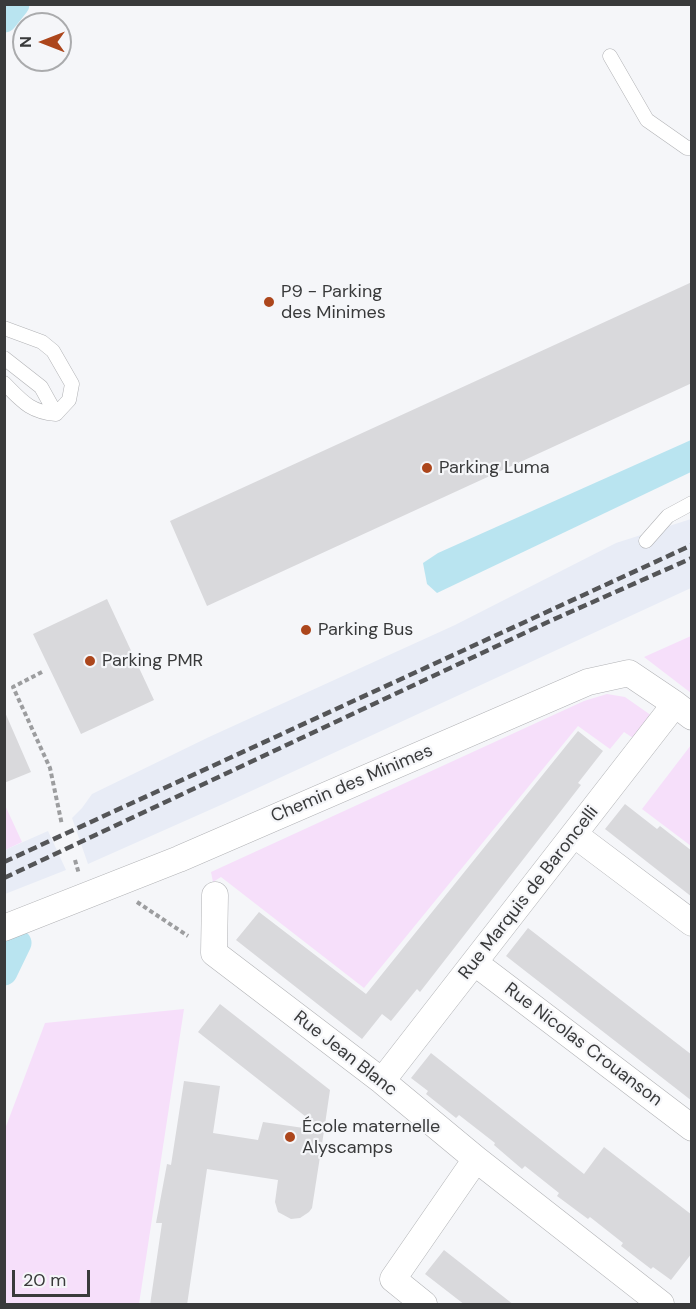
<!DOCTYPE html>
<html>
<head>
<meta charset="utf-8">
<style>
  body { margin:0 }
  #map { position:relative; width:696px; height:1309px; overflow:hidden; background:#f5f6f9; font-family:"DM Sans",sans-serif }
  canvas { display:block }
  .frame { position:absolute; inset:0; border:6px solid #393a3b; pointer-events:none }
  .north { position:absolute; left:12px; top:12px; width:60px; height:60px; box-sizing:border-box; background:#f5f6f9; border:2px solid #aaabad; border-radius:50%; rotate:270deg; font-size:16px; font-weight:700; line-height:24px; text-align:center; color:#393a3b }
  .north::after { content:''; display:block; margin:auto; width:21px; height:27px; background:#ac461c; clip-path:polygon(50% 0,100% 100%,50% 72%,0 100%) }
  .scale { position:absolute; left:12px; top:1270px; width:78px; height:27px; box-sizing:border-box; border:3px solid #393a3b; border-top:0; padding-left:8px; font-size:18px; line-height:21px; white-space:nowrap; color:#393a3b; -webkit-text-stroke:4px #f5f6f9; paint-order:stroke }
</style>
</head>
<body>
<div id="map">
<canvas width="696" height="1309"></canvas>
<div class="frame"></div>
<div class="north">N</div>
<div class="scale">20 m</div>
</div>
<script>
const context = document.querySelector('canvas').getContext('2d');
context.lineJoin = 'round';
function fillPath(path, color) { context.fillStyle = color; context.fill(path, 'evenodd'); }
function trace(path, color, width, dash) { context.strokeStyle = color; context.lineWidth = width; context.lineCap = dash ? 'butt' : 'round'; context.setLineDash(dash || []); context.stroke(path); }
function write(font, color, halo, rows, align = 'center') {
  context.font = font + ' "DM Sans",sans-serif'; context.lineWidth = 4.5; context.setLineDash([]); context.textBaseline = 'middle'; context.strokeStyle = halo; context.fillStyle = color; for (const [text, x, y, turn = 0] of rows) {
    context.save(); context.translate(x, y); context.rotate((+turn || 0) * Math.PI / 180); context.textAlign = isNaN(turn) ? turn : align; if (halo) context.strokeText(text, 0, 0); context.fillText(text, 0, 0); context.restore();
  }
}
fillPath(new Path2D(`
  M691,519V588L223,804L88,864L72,818L82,808L92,794L209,737L455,625L616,543Z
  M48,831L66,870L5,894V850Z`), '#e8ecf6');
fillPath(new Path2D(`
  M691,636V693L644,657Z
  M607,694L625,697L655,718L636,740L624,732L610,749L578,726L364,988L221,877L213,882L211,872L584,701Z
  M691,745H692L691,846L642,809Z
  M4,803L22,842L5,850H4Z
  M184,1009L139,1304H5V1129L45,1023Z`), '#f6dffa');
fillPath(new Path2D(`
  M691,440V472L437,593L427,584L423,563L438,553Z`), '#b9e4f0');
trace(new Path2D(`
  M4,19L16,4
  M4,972L18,943`), '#b9e4f0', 27);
fillPath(new Path2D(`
  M692,282V383L207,606L170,521Z
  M107,599L154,700L81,734L33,634Z
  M4,710L31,772L4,783Z
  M578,731L603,751L578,783L581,785L420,992L417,989L391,1021L382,1014L362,1039L236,940L259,912L366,994Z
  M625,804L657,829L660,826L692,851V897L605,829Z
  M528,928L692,1055V1101L506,956Z
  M220,1004L330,1090L324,1131L198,1032Z
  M431,1053L584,1174L604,1147L692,1215V1253L671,1280L653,1267L651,1269L621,1246L623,1243L590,1217L588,1219L557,1196L559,1193L525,1166L522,1169L494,1145L495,1143L459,1115L456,1118L426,1094L428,1091L411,1078Z
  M184,1081L220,1086L213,1133L258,1140L263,1122L324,1131L312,1208L309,1212L300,1218L291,1219L278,1212L275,1202L278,1180L207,1169L187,1305H150L162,1223H156L167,1164L171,1165Z
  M444,1250L514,1305H465L425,1274Z`), '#d9d9dc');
const lane = new Path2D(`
  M610,56L647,120L687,148H692
  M4,328L42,342L53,351L72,384L69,400L56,414
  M4,358L41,387L56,414
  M4,383C22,401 30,412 56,414
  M646,541L668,516L692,503`);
const street = new Path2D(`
  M575,835L692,923
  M215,895L214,953L382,1081L476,1159L661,1304
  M4,928L179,859L588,682L629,673L675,704L692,717
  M475,963L692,1128
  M382,1081L675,704
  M424,1304L393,1279L476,1159`);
trace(lane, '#b1b2b5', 15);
trace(street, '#b1b2b5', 27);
trace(new Path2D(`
  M42,672L13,687L50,768L62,825
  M75,860L79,874
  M137,902L188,936`), '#9c9d9f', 4, [4.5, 3]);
trace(lane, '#fff', 14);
trace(street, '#fff', 26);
trace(new Path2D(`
  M4,862L692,545
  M4,878L550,621L692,558`), '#545557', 4.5, [9, 4.5]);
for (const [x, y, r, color] of [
  [269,302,6,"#ac461c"],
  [427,468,6,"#ac461c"],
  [306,630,6,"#ac461c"],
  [90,661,6,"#ac461c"],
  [290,1137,6,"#ac461c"]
]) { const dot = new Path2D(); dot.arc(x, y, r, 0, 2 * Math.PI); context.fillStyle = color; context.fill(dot); trace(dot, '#f5f6f9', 2); }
write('18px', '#393a3b', '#f5f6f9', [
  ["P9 - Parking",281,292],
  ["des Minimes",281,313],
  ["Parking Luma",439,468],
  ["Parking Bus",318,630],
  ["Parking PMR",102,661],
  ["École maternelle",302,1127],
  ["Alyscamps",302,1148]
], 'left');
write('18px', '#393a3b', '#f5f6f9', [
  ["Chemin des Minimes",352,784,-23],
  ["Rue Marquis de Baroncelli",529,893,-52],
  ["Rue Nicolas Crouanson",583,1045,37],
  ["Rue Jean Blanc",345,1054,38]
]);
</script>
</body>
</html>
